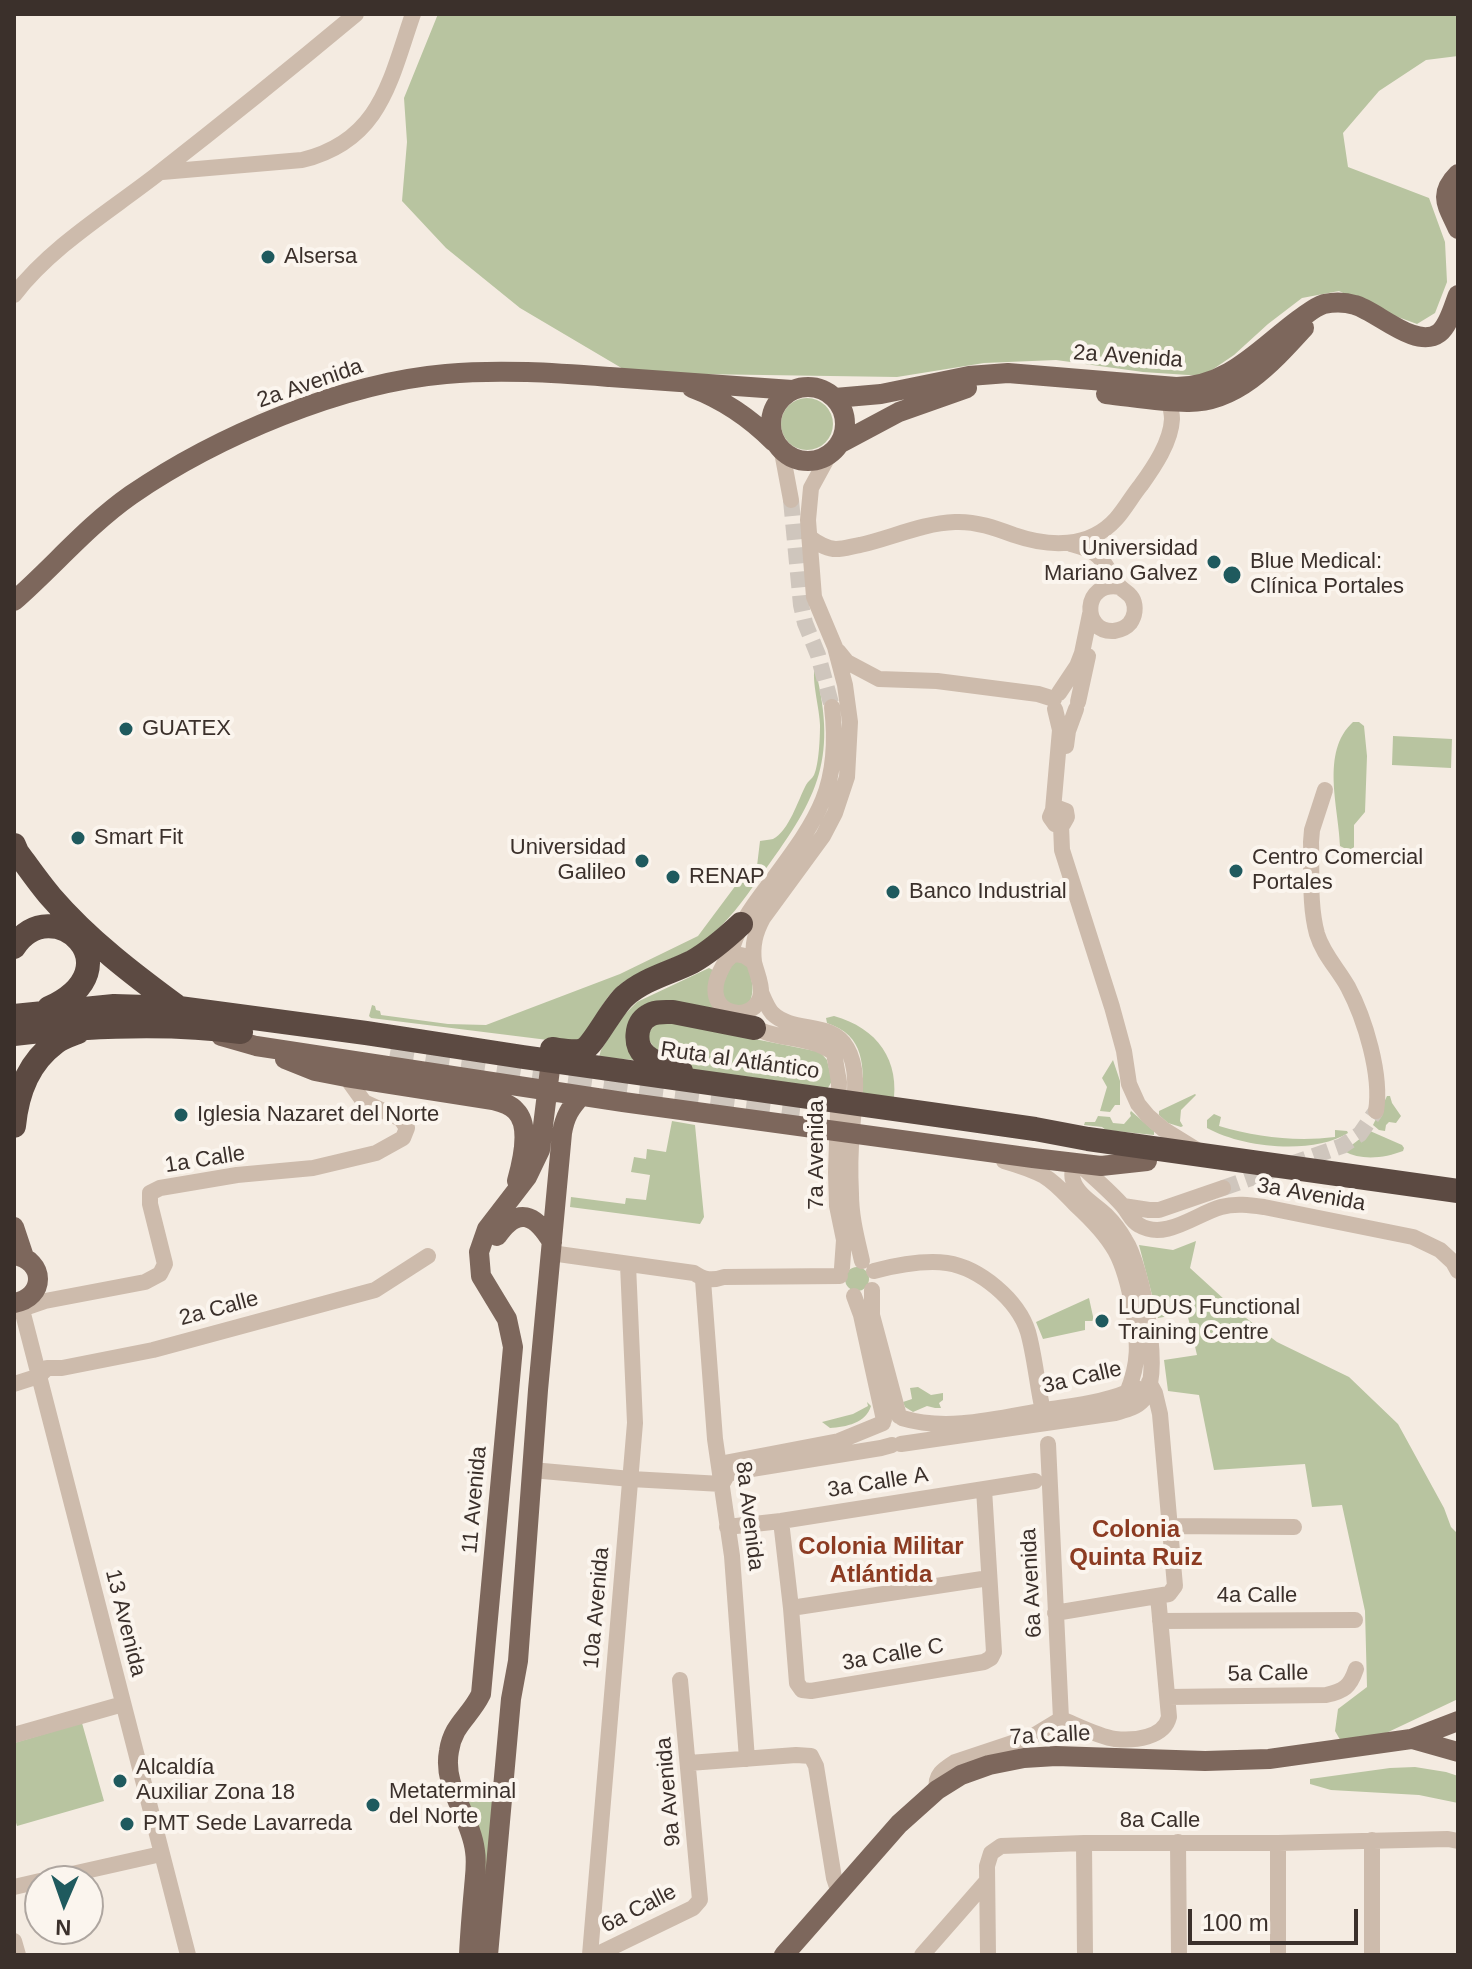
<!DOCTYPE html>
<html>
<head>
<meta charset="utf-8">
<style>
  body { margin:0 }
  #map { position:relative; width:1472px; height:1969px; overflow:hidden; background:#f4ebe1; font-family:Helvetica,sans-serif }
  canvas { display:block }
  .frame { position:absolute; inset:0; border:16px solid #3b302b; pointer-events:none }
  .north { position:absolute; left:24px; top:1865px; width:80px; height:80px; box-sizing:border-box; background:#fbf5ee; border:2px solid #aea6a0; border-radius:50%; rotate:182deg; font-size:22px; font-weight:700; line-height:32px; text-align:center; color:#3b302b }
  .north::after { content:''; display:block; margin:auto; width:28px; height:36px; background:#1f5a5e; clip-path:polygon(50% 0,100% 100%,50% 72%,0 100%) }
  .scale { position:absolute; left:1188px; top:1909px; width:170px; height:36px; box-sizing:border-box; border:4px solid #3b302b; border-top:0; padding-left:10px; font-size:24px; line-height:28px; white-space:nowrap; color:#3b302b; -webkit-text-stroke:6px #fbf5ee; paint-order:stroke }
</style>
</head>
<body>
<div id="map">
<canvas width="1472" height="1969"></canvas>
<div class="frame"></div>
<div class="north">N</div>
<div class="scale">100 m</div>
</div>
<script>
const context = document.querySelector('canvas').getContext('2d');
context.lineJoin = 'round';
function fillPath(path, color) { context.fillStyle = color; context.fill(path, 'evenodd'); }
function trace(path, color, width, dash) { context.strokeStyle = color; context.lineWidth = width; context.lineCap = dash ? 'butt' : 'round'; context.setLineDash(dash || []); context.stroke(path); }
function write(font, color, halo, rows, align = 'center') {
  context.font = font + ' Helvetica,sans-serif'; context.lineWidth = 8; context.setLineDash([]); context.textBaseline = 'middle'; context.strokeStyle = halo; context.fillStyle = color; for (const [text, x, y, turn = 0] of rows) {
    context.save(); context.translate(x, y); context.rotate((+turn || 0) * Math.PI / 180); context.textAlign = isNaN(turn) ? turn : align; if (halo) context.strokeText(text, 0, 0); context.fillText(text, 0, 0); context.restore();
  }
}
fillPath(new Path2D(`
  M438,14H1458V56L1426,60L1379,91L1343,133L1348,167L1429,198L1445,242L1447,282L1435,313L1417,324L1379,310L1339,291L1302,298L1268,324L1234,355L1203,376L1143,372L1056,360L984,363L897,377L630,373L520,308L446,248L402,201L407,142L404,98Z
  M781 424a26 26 0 1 1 52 0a26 26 0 1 1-52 0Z
  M815,668C839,764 815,801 760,877C744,899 727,924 704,941C677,961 637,967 613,991C600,1005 592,1026 580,1042L572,1043L371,1018L369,1016L372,1005L375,1006L376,1010L380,1011L381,1015L448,1024L486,1025L620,974L698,936L739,881L751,874L757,866L760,841C764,840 770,840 773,839C789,831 798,800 806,785C808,781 812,779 814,775C819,764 820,737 820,725C820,711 811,678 815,668Z
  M1353,722H1359L1364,726L1367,756L1365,812L1354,825V847L1350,851L1340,846C1339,808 1320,752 1353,722Z
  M1393,736L1452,739L1451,768L1392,765Z
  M738,960L748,965C751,978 756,990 749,1003L734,1008L722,999C722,983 724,970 738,960Z
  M709,968L713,970L719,1011H647L645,1061L599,1057L601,1050L621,1018L637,1002Z
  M834,1016C877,1028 901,1060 893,1106L863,1101C863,1066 866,1036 827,1023L826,1018Z
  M659,1020L820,1052L827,1060L832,1081L825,1093L715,1079L661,1057L646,1036Z
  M1113,1060L1120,1081V1105H1115L1110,1112L1100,1111L1107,1087L1102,1078Z
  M1195,1094L1196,1095L1181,1110L1180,1121L1183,1126L1181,1127L1168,1123L1159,1115V1111Z
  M1387,1096H1390L1392,1103L1401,1116L1396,1123L1389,1122L1386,1125L1385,1131L1379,1130L1373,1125Z
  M1131,1111L1154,1131V1135L1106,1130L1102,1127L1084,1125L1085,1122H1095L1098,1116L1110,1117L1113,1123L1124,1124L1131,1116L1130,1113Z
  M1214,1114L1221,1117L1219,1126C1257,1137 1295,1142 1335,1137V1130L1347,1131L1348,1133C1313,1155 1243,1148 1207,1128V1120Z
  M672,1121L695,1125L704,1217L700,1224L570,1207L571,1197L625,1204L626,1198L646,1200L650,1175L631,1172L634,1157L646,1159L647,1149L666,1152Z
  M1370,1131L1402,1145L1404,1148L1403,1151C1385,1158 1361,1161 1344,1151Z
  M1196,1241L1190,1268L1237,1311L1277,1342L1349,1377L1398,1424L1444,1508L1451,1527L1458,1534V1699L1384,1734L1342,1743L1335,1731L1338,1709L1367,1687L1365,1611L1342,1505L1312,1507L1305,1464L1214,1470L1199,1395L1168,1391L1164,1360L1197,1355L1187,1313L1158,1318L1139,1245L1173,1250Z
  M845 1279a12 12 0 1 1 24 0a12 12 0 1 1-24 0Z
  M1089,1298L1094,1321H1085V1330L1043,1339L1036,1322Z
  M918,1387L931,1395L943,1393V1400L939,1403L941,1408H935L927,1406L913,1412L905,1407L903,1402L912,1399L910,1388Z
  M867,1402L871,1406C866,1423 846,1427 830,1428L822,1422L853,1414L868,1406Z
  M82,1723L104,1801L17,1826L14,1816V1743Z
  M1415,1767L1446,1772L1458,1776V1803L1419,1795L1331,1790L1310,1784V1779L1390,1768Z
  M460,1790C471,1798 482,1802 495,1796L481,1955Z`), '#b8c4a0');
trace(new Path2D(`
  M791,500L801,605L805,623L818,655L832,707
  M1223,1188L1342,1146L1360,1134L1376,1111`), '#cfc6bd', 16, [16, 8]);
trace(new Path2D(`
  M390,1053C526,1076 663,1093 800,1110`), '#cfc6bd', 24, [24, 12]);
trace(new Path2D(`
  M162,172L302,160C381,141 390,80 413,14
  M14,295C51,247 107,213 155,176C223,123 290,69 356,14
  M782,452L791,500
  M809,537C817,543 826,549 836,549C844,549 853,546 860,545C891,538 923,523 955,522C976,521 995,528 1014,535C1049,547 1089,549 1116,519C1125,509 1132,496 1141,485C1154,467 1171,442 1172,419C1172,413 1170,407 1170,401
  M1071,544C1078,546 1087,548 1094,553C1107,561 1110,577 1120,587C1125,592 1130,593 1133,600C1136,607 1135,616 1130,623C1126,628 1120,630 1114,631C1081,633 1082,580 1120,587
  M838,651L847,662L879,679L937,681L1038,694L1054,699
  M1059,693L1077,666L1082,653L1090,614
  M1078,702L1088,656
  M1066,746L1068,731L1076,709
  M1325,790L1312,830L1311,842C1312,872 1309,905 1317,934C1323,954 1338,969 1348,987C1365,1019 1382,1075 1376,1111
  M1053,810L1058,808L1066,811L1067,817L1063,824H1055L1050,817L1053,810L1060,730L1055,709
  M1061,825L1062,850L1112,1007L1124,1051L1129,1084L1138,1104L1148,1116L1163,1129L1197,1150
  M736,954L745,956L754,962C756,971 762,984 761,993C757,1026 699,1017 720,972C724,964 727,957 736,954Z
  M730,956C736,929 751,908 768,886C815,822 842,790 832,707
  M754,962C752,945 755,933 763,918L823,836L835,813L847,777L850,722L845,685L835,647L814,597L808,520L811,488L829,455
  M761,992C764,999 767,1007 772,1013C793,1034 832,1020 847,1048C861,1072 853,1107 852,1133C850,1153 850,1174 851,1194C851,1217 857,1239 862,1261
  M747,1022C770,1042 807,1033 834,1053L839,1082L836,1172L837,1206L844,1240L842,1268
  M1004,1161C1018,1165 1031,1169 1044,1176C1056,1183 1066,1195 1076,1205C1114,1240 1124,1258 1133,1309C1138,1343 1140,1361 1127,1393
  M1078,1163C1093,1177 1110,1191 1123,1206C1129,1213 1131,1221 1139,1225C1165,1241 1196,1214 1221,1207C1235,1203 1250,1205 1264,1207L1413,1237L1440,1250L1453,1262L1458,1271
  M1123,1206L1149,1210H1159L1223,1188
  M551,1253L694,1273C704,1280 712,1281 724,1277L840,1276
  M874,1271C897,1265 924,1260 947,1263C980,1268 1018,1300 1028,1332C1035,1357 1037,1385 1043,1411
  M703,1280L715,1439L732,1556L747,1759
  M872,1290V1315L899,1416
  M854,1296L861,1315L884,1420
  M20,1302L188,1955
  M16,1311L45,1301L145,1282L160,1274L165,1264L150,1204V1193L160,1188L237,1175L313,1168L376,1153L403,1138L407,1128L401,1119L364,1102L346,1077
  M14,1384L39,1376L47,1368H62L153,1350L375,1290L428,1256
  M902,1418C948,1432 999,1418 1046,1410C1077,1405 1109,1402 1137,1388
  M901,1444L1115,1413C1125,1410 1136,1408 1143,1400C1164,1377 1142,1265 1125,1240C1120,1231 1113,1222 1106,1215C1096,1205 1077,1195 1073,1180C1071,1174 1073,1169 1074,1162
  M1048,1444L1061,1719
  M719,1464L839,1441L883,1423
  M532,1470L631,1479L722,1484L727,1475L733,1472L881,1448L892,1445
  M781,1521L791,1608L797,1683L802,1690L811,1691L984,1662L991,1658L994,1652L984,1489
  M1170,1526L1294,1527
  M727,1527L781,1521L1035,1481
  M791,1608L989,1578
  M1055,1613L1169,1594L1175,1586L1160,1414L1155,1393L1149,1382
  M1160,1621L1355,1620
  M1168,1697L1326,1695C1344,1691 1350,1687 1356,1669
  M1061,1719C1076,1725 1099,1737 1115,1739C1134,1741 1164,1738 1169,1717L1158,1596
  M14,1735L123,1704
  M689,1763L796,1755L811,1756L816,1766L834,1878L837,1887L841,1890
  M937,1790C934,1775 944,1769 955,1762L1033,1736L1061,1719
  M1178,1842L1179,1955
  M1084,1843L1085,1955
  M1278,1843V1955
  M41,1881L161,1854
  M14,1887L40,1881
  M14,1941L18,1955
  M590,1955L635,1423L628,1265
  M596,1955L693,1908L700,1900L680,1680
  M922,1955L986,1882
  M988,1955L987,1866L991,1853L1001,1846L1084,1843H1278L1448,1839L1458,1841
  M1372,1955V1840`), '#cdbbac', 16);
trace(new Path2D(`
  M1458,174C1437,195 1448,206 1458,229
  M771 424a37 37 0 1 1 74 0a37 37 0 1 1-74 0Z
  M692,388C724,400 750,418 774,442
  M1106,394C1133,397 1160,402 1187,402C1237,403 1273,362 1304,328
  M835,398L881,394L969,376L1008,373L1176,387C1228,387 1259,349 1298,320C1306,315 1314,307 1324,304C1334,302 1345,302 1355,305C1377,311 1416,350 1439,333C1449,325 1453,307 1458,295
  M839,444L899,412L967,388
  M14,601C54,566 87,526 131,495C217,436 342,383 446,374C501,369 555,373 610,377C671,381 731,386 792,390
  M221,1036L256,1046L623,1102L1033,1158L1101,1166L1147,1161
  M285,1059L315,1071L346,1077L493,1100C501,1102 510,1104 516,1111C531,1126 522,1163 517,1181
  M14,1227L24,1257
  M497,1236C518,1206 535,1214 552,1242
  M14,1255C46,1260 46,1298 14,1303
  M1412,1739L1458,1752
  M469,1955C470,1933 472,1910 474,1888C475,1875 477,1863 475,1851C471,1816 442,1788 449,1751C453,1724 470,1717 481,1694L513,1347L507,1319L481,1276L479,1252L487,1229L527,1177L540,1150L551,1061
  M488,1955L511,1699L518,1661L538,1390L562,1133C565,1116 570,1108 581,1096
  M784,1955L899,1824L937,1790L961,1775L989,1765L1024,1758L1056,1756L1205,1761L1269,1759L1411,1739L1458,1721`), '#7d675c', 20);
trace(new Path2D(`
  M14,845L17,852C28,867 39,883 51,897C88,940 134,975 179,1008
  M14,947C52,889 138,967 49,1008
  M14,1016L114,1006L179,1008L366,1033L523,1057L930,1114L1035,1129L1088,1139L1458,1191
  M14,1034C89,1026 166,1022 241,1032
  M552,1049C561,1050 575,1053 583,1050C594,1045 612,1007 625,996C644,979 670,973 692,962C710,952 726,938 741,924
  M681,1071C670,1067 654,1064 645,1055C634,1045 635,1024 648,1016C655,1011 664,1012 673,1012L754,1028
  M14,1126C17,1094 28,1063 55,1043C61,1038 70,1035 78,1032`), '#5c4a42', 24);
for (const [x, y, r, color] of [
  [268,257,8,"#1f5a5e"],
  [1214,562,8,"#1f5a5e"],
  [1232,575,10,"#1f5a5e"],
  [126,729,8,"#1f5a5e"],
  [78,838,8,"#1f5a5e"],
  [642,861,8,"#1f5a5e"],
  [1236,871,8,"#1f5a5e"],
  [673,877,8,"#1f5a5e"],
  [893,892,8,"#1f5a5e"],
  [181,1115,8,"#1f5a5e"],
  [1102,1321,8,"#1f5a5e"],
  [120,1781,8,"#1f5a5e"],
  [373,1805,8,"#1f5a5e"],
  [127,1824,8,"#1f5a5e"]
]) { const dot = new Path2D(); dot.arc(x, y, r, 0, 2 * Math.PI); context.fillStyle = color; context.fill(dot); trace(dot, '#fbf5ee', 3); }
write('22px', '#3b302b', '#fbf5ee', [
  ["Alsersa",284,257],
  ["Universidad",1198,549,"right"],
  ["Mariano Galvez",1198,574,"right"],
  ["Blue Medical:",1250,562],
  ["Clínica Portales",1250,587],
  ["GUATEX",142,729],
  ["Smart Fit",94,838],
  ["Universidad",626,848,"right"],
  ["Galileo",626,873,"right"],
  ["Centro Comercial",1252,858],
  ["Portales",1252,883],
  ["RENAP",689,877],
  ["Banco Industrial",909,892],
  ["Iglesia Nazaret del Norte",197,1115],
  ["LUDUS Functional",1118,1308],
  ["Training Centre",1118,1333],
  ["Alcaldía",136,1768],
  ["Auxiliar Zona 18",136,1793],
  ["Metaterminal",389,1792],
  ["del Norte",389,1817],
  ["PMT Sede Lavarreda",143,1824]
], 'left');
write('22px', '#3b302b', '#fbf5ee', [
  ["2a Avenida",1128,357,4],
  ["2a Avenida",310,384,-19],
  ["Ruta al Atlántico",740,1061,8],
  ["7a Avenida",817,1155,-90],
  ["1a Calle",205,1160,-9],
  ["3a Avenida",1311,1195,10],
  ["2a Calle",219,1309,-15],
  ["3a Calle",1082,1378,-13],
  ["3a Calle A",878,1483,-9],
  ["11 Avenida",475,1500,-85],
  ["8a Avenida",749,1516,83],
  ["6a Avenida",1032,1583,-93],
  ["4a Calle",1257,1596],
  ["10a Avenida",597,1608,-85],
  ["13 Avenida",125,1623,76],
  ["3a Calle C",893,1655,-10],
  ["5a Calle",1268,1674,-1],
  ["7a Calle",1050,1736,-3],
  ["9a Avenida",669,1792,-95],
  ["8a Calle",1160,1821],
  ["6a Calle",639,1909,-27]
]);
write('bold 24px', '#8c3b22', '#fbf5ee', [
  ["Colonia",1136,1530],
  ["Quinta Ruiz",1136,1558],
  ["Colonia Militar",881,1547],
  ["Atlántida",881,1575]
]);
</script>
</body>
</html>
